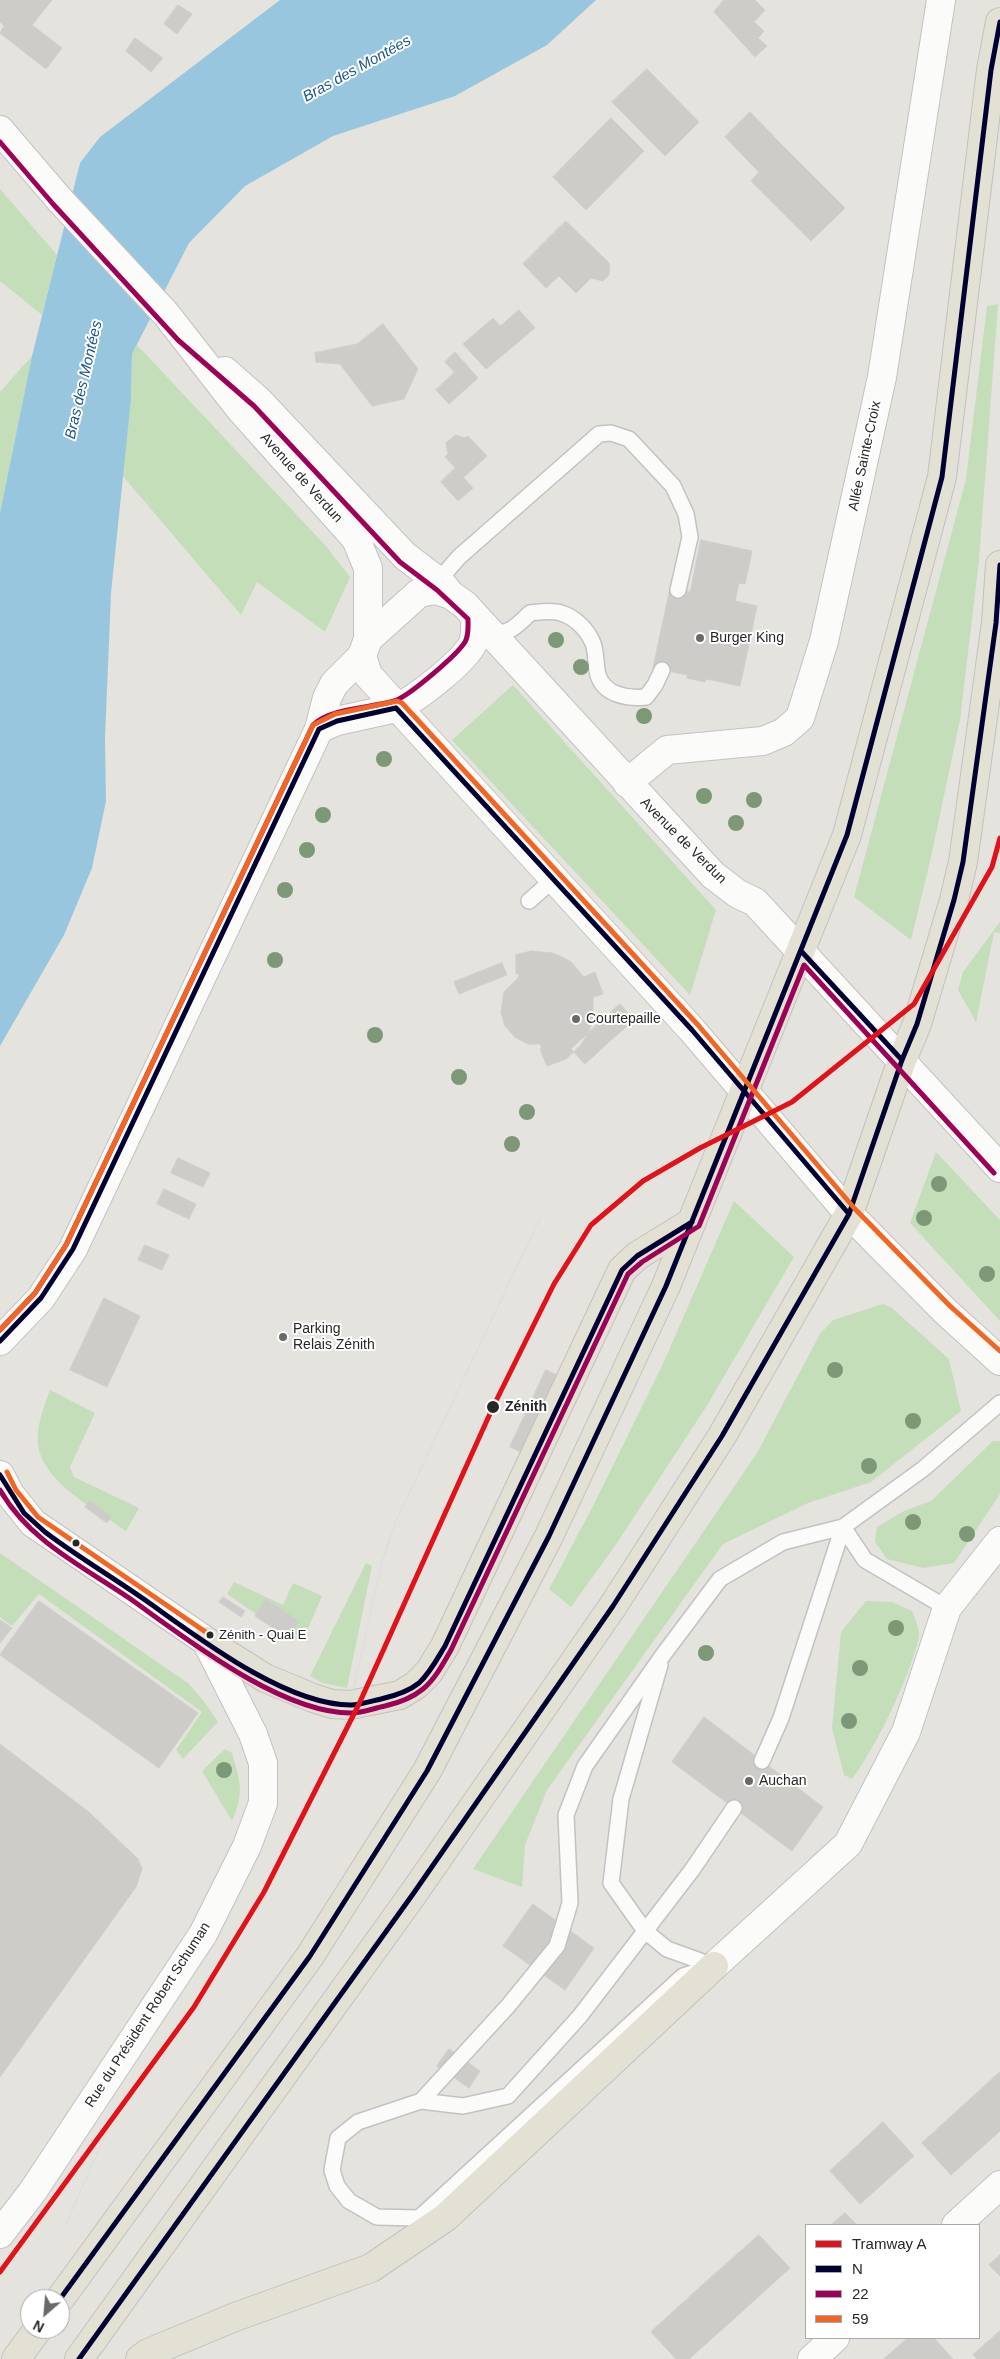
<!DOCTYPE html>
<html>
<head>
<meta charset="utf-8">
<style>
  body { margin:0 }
  #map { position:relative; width:1000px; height:2359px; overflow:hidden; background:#e4e3de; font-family:Arial,sans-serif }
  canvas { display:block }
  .legend { position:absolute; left:805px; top:2224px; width:175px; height:115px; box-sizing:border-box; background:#fff; border:1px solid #a9a9a9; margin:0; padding:6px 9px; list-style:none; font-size:15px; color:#272727 }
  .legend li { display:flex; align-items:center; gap:10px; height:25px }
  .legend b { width:25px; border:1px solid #a9a9a9 }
  .north { position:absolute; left:20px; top:2289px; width:50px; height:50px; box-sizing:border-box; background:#fff; border:1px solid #a9a9a9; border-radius:50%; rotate:207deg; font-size:14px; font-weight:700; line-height:20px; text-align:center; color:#272727 }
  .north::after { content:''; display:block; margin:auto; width:18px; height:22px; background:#696967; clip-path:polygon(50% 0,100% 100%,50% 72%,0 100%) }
</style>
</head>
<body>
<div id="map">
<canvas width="1000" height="2359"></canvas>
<ul class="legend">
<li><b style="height:6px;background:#e2121a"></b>Tramway A</li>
<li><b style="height:6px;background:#003"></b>N</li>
<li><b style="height:6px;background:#9f0057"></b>22</li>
<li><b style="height:6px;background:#f26522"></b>59</li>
</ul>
<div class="north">N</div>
</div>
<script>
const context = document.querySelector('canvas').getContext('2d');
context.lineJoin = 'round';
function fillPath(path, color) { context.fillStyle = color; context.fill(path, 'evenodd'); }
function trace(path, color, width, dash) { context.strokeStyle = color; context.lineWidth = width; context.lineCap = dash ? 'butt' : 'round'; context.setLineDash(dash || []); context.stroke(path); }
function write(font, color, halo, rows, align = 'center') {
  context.font = font + ' Arial,sans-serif'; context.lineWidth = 4; context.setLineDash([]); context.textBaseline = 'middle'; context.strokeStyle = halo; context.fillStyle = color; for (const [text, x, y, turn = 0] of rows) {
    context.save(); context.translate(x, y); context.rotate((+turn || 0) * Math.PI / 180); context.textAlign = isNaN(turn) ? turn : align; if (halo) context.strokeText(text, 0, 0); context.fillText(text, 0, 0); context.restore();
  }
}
fillPath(new Path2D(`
  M0,189L57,255L42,315L0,281Z
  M998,304L979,560L960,720L931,857L911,940L854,897L966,479L987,306Z
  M137,345L325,545L350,577L325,632L257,582L241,615L122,475L131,399L132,354Z
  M32,356L0,513V392Z
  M513,685L716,910L690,995L452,740Z
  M1000,922V933L994,932L976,1022L958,990L963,972Z
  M936,1152L1000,1220V1321L910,1223Z
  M734,1201L794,1257L706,1407L617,1543L571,1607L549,1589L592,1508L662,1366Z
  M883,1304L892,1308L949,1359L961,1411L871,1482L808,1503L723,1544L547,1790L525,1845L522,1887L473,1869L757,1453L820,1334L833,1320Z
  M50,1390L95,1413L70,1467L74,1477L139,1508L126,1531C98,1511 43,1483 38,1445C36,1426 44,1407 50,1390Z
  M993,1441H1000V1494L954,1563L923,1568L887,1559L875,1542L877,1527L904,1511L931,1501Z
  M0,1553L189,1684L206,1704L218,1722L183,1759L176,1750L202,1712L39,1594L12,1626L0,1617Z
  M366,1563L372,1566L347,1688L323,1683L310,1676Z
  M234,1582L283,1605L293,1583L322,1596L303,1640L292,1639L227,1594Z
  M866,1601L892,1602L912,1611C915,1618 920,1630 919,1637C911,1674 875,1750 852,1779L844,1775L832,1728L841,1632Z
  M225,1749L232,1753C240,1782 245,1792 232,1821L202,1771Z`), '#c4deba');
fillPath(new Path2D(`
  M280,0H596L547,45L455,96L333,136L245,186L189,243L132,354L131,399L111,593L105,737L106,801L92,868L64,935L0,1046V513L32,356L80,163L100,137Z`), '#98c6df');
const building = new Path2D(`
  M0,0H52L32,25L62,48L46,69L0,33L4,26L0,22Z
  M724,0H755L765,10L754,22L764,31L758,38L767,46L755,57L714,12Z
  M178,5L192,14L177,34L164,24Z
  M135,38L163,58L151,72L126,51Z
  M647,69L699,122L665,156L612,102Z
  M750,112L784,147L759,172L725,137Z
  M611,118L644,151L586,210L553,177Z
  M784,147L845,208L811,241L751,181Z
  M566,221L609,263L610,267L609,275L603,281L591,278L576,293L535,252Z
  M535,252L559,276L546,288L523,264Z
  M519,310L535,328L486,369L463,344L493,318L500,326Z
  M383,324L418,369L404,399L372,406L337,360Z
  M358,344L337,360L340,364L316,362L315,353Z
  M455,352L478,378L468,387L445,362Z
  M455,372L468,387L449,404L436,390Z
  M456,435L465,438L468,436L487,456L464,477L445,457L448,454L446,443Z
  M455,468L473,488L458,501L441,482Z
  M701,540L752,551L745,584L739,583L735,601L757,606L740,686L706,679L705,682L687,678V675L653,668L670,588L690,592Z
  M532,951L552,953L560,956L571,962L584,977L595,972L603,994L593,997V1019L589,1031L581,1045L566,1059L547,1066L540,1049L542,1048L540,1044H528L515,1037L505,1026L501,1012L504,992L518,978L519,973L516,974V955Z
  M502,963L507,975L459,994L454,982Z
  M620,1004L634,1020L610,1041L596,1026Z
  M596,1026L610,1041L585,1064L571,1049Z
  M178,1158L210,1173L203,1187L171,1173Z
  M164,1189L196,1204L189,1219L157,1204Z
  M145,1245L169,1255L162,1270L138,1260Z
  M104,1298L140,1316L107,1387L70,1370Z
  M546,1370L557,1375L521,1452L510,1447Z
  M90,1501L111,1516L107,1523L85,1507Z
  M223,1597L245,1611L241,1617L219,1602Z
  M266,1600L299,1621L288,1638L255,1616Z
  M39,1601L198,1713L159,1768L0,1655Z
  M0,1620L12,1628L0,1643Z
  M704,1717L823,1807L792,1851L672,1762Z
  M0,1744L90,1813L138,1859L142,1869L136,1887L0,2077Z
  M533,1904L594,1948L565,1990L503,1946Z
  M449,2049L480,2071L469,2088L437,2066Z
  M1000,2072V2118L977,2093Z
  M977,2093L1000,2118V2131L951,2175L922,2143Z
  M883,2122L914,2156L860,2204L830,2171Z
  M845,2213L857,2225H831Z
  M759,2235L790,2268L736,2317L706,2282Z
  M1000,2255V2276L989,2265Z
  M706,2282L736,2317L689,2359H676L651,2332Z
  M1000,2331V2359H977L973,2355Z
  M908,2338H934L953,2359H884Z`);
fillPath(building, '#ceccc9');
trace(building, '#cfceca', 1);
const lane = new Path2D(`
  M442,584L446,572L459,557L599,434L611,433L629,439L673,486L686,514L690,537L678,590
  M491,633C509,635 518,625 530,613C540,612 552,610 561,613C574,617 586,628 592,641C597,651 595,664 598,675C604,695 628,699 646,697L655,685L662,670
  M529,901L554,879
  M660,1665L621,1799L611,1883L645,1931L667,1949L714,1966
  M762,1761L781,1718L843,1527L923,1469L1000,1403
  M698,1971L683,1976L419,2218L377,2217L349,2201L337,2186L332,2170L338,2138L358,2122L421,2101L463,2106L508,2096L580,2016L692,1870L734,1808
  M421,2101L508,2006L557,1946L570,1903L566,1815L585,1766L663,1655L720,1579L783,1542L843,1527L865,1560L947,1608`);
const street = new Path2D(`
  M319,729L337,721L396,708
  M627,783L667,750L763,741L784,732L800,718L824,641L882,377L941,0
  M0,1341L41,1298L73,1249L319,729L327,698L334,684L362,656
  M0,1475L10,1494L33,1523L206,1641L253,1734L263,1763V1803L247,1846L203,1934L33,2191L0,2234
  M956,2225L1000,2185
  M812,2359L835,2338`);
const secondary = new Path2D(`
  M0,130L59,199L166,314L240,409L356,539L368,568V639L362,656L368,675L692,1030L849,1214L945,1311L1000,1361
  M225,371L259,401L405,556L442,584L451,595L465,605L713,875L738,894L755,902L1000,1168
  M368,639L419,593L435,590L451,595
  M396,708C415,700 465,661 473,643C476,634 475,625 475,616L472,613
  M714,1966L848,1844L906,1732L947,1608L1000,1541`);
const primary = new Path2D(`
  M206,1641L265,1678L313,1698L332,1704L350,1705L400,1695L416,1685L429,1672L445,1646L622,1270L637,1256L692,1222
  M60,2299L310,1956L427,1771L549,1536L666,1286L847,835L942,477L991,70L1000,22
  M16,2359L38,2329
  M79,2359L413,1894L613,1606L722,1436L849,1214L902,1060L917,1024L954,900L963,862L996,623L1000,565
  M140,2359L148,2353L235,2317L371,2268L446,2217L714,1966`);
trace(lane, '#c3c2c3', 18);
trace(street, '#c3c2c3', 30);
trace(secondary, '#c3c2c3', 30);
trace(primary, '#c2c1c0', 30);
trace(lane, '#fbfbfa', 15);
trace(street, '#fbfbfa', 28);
trace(secondary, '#fbfbfa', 28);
trace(primary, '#e3e1d4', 28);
trace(new Path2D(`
  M337,1744L350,1705L382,1561L397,1519L540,1218
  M66,2224L113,2118`), '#dcdbdd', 1);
trace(new Path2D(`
  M396,708L692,1030L849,1214
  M801,951L902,1060
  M0,1341L41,1298L73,1249L319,729L337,721L396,708
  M0,1475L24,1513L45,1532C78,1557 114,1578 148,1602C200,1639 286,1705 351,1705C361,1705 371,1701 381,1699C394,1696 408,1692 419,1683C430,1673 437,1659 445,1646L622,1270L637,1256L692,1222
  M60,2299L310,1956L427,1771L549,1536L666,1286L847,835L942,477L991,70L1000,22
  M79,2359L413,1894L613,1606L722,1436L849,1214L902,1060L917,1024L954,900L963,862L996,623L1000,565`), '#003', 5);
trace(new Path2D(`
  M0,142L53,204L178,340L254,406L400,562L437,590L468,619C468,627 469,635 465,642C457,655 408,697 394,701C371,708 330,708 313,725L66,1245L35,1293L0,1330
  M0,1490C30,1542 84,1567 132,1600C188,1640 281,1713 351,1713C363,1713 374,1708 385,1706C398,1703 412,1698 423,1689C435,1679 443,1664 451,1650L628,1274L642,1262L699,1226L804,965L994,1173`), '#9f0057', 5);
trace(new Path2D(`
  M0,1330L35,1293L66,1245L313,725L335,714L397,701L402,703L698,1025L855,1209L950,1306L1000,1351
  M7,1472L16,1490L38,1517L210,1635`), '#f26522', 5);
trace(new Path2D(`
  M0,2272L194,2007L264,1892L359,1704L493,1407L554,1284L591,1225L643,1181L700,1148L792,1102L914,1004L992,867L1000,838`), '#e2121a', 5);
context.fillStyle = '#7c9876';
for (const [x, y] of [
  [556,640],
  [581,667],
  [644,716],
  [384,759],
  [704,796],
  [754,800],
  [323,815],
  [736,823],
  [307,850],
  [285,890],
  [275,960],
  [375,1035],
  [459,1077],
  [527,1112],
  [512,1144],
  [939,1184],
  [924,1218],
  [987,1274],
  [835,1370],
  [913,1421],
  [869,1466],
  [913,1522],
  [967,1534],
  [896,1628],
  [706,1653],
  [860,1668],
  [849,1721],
  [224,1770]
]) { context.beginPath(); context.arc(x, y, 8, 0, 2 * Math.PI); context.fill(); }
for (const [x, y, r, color] of [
  [700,638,5,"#696967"],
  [576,1019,5,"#696967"],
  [283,1337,5,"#696967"],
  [493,1407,7,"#272727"],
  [76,1543,4.5,"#272727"],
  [210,1635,4.5,"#272727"],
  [749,1781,5,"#696967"]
]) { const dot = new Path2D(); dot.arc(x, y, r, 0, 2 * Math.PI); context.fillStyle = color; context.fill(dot); trace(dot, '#fff', 2); }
write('13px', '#272727', '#fff', [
  ["Zénith - Quai E",219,1635]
], 'left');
write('14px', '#272727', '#fff', [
  ["Allée Sainte-Croix",865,456,-78],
  ["Avenue de Verdun",301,478,48],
  ["Avenue de Verdun",683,841,45],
  ["Rue du Président Robert Schuman",148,2015,-57]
]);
write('14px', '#272727', '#fff', [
  ["Burger King",710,638],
  ["Courtepaille",586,1019],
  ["Parking",293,1329],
  ["Relais Zénith",293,1345],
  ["Auchan",759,1781]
], 'left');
write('bold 14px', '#272727', '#fff', [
  ["Zénith",505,1407]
], 'left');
write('italic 15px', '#1b5687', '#fff', [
  ["Bras des Montées",357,69,-29],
  ["Bras des Montées",84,380,-77]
]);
</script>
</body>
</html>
